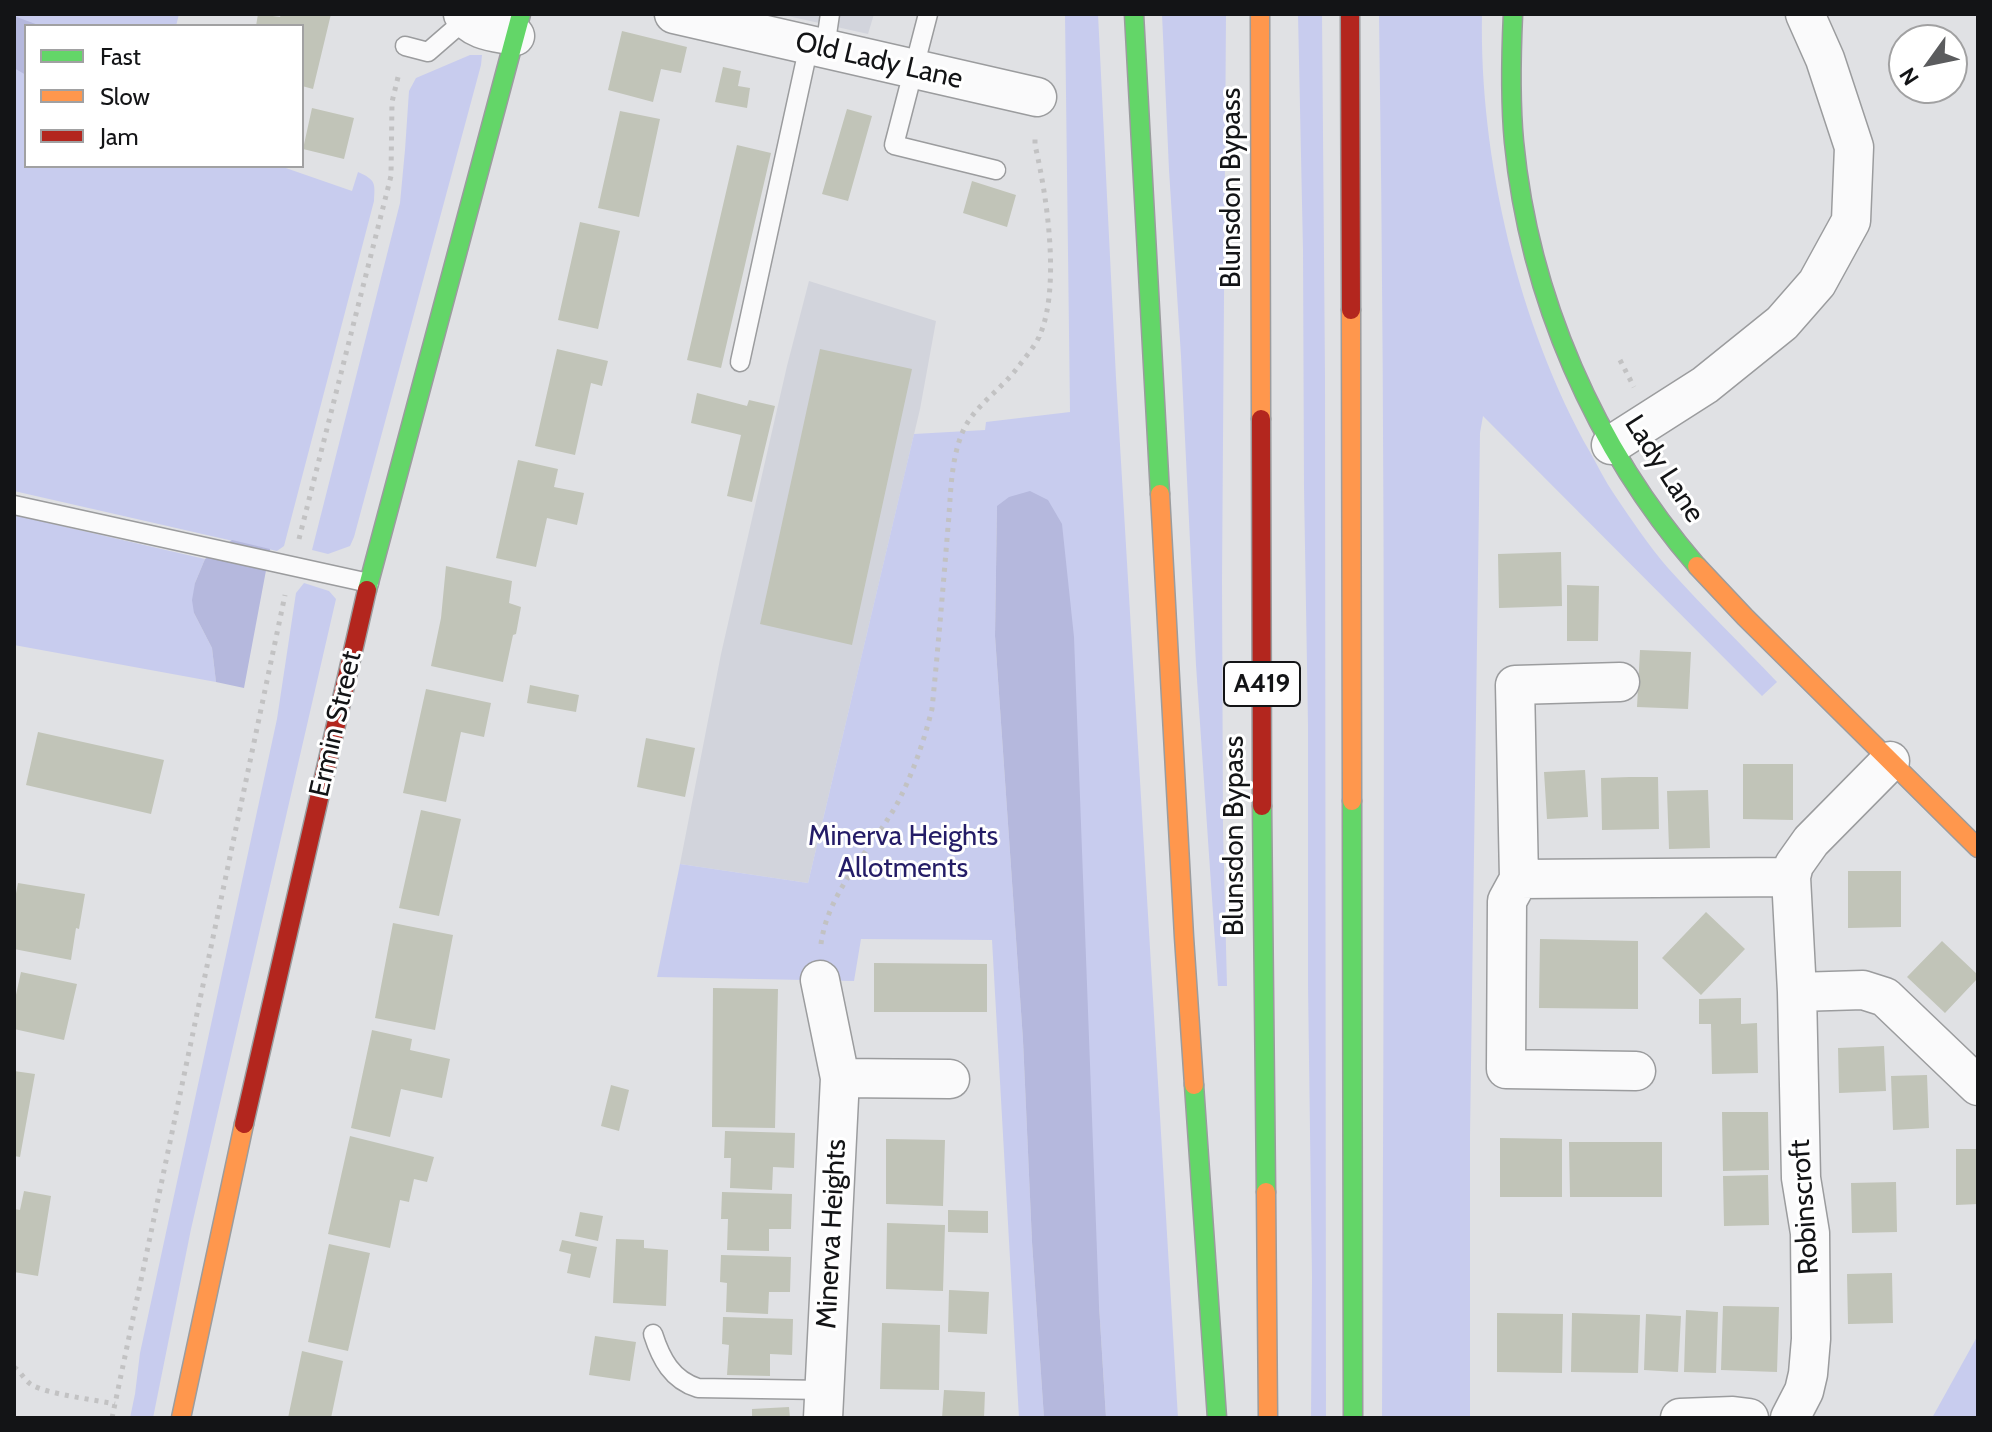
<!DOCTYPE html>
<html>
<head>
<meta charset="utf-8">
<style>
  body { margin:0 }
  #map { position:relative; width:1992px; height:1432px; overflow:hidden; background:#e0e1e4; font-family:Cabin,sans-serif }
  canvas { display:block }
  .frame { position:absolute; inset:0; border:16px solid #131416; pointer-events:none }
  .legend { position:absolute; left:24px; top:24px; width:280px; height:144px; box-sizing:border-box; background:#fff; border:2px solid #a1a1a2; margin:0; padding:10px 14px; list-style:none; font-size:24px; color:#131416 }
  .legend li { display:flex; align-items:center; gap:16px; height:40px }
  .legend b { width:40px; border:2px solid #a1a1a2 }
  .north { position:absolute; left:1888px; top:24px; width:80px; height:80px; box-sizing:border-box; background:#fff; border:2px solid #a1a1a2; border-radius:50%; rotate:237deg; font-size:22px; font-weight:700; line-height:32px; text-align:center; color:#131416 }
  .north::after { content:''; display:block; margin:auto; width:28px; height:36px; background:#5b5c5e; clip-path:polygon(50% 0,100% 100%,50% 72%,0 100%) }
</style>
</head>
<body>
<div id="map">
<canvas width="1992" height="1432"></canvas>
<div class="frame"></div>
<ul class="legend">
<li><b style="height:10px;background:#63d668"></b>Fast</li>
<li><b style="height:10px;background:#ff974d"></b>Slow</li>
<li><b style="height:10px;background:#b3261e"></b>Jam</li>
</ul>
<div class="north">N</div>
</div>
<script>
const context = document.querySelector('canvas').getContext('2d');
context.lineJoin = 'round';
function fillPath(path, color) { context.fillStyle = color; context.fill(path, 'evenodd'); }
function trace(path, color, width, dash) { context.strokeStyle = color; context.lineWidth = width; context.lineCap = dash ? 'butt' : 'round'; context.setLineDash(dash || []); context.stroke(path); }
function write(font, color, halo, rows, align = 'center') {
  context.font = font + ' Cabin,sans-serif'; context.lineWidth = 6; context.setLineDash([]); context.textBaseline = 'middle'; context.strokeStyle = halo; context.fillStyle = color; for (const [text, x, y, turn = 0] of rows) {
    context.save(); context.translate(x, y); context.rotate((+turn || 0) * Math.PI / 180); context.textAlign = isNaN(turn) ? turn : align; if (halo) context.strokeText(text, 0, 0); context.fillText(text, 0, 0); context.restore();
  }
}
fillPath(new Path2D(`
  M779,14H874L868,34Z
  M809,281L936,321L920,409L808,883L680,864L721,654L787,366Z`), '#d2d4dc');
fillPath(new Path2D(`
  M14,14H179L176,26H26V166H280L352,191L358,172C376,180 375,183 374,201L284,546L277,551L14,491Z
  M1065,14H1098L1116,378L1178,1418H1106L1099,1305L997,506L995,636L1023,1040L1032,1242L1044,1418H1019L992,940L861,939L854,981L657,977L680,864L808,883L914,434L985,430L986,422L1070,412Z
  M1162,14H1226L1222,581L1223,829L1227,986H1218L1196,665L1181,356L1169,170Z
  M1298,14H1322L1325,377L1326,1418H1311L1312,1277L1308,986V725L1304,488L1303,250Z
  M1379,14H1482C1479,158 1519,327 1590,452C1598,466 1605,481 1614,494C1631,519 1648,545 1668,568C1703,607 1741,644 1777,682L1762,696L1483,416L1480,433L1470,1134V1418H1382C1384,950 1386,482 1379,14Z
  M470,55H482L481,65L354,537L350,546L328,554L312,550L400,203L405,150L409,91L416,78Z
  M14,515L205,559L195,583L194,613L212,648L216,682L14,645Z
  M304,583L329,591L336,599L191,1229L153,1418H130L135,1394L140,1353L277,719L296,593Z
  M1978,1335V1418H1932Z`), '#c8ccee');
fillPath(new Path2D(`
  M14,16L41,26H26V75L14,68Z
  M1030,491L1048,500L1062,524L1074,637L1099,1305L1106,1418H1044L1032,1242L1023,1040L995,636L997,506L1009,497Z
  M232,540L270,549L244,688L216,682L212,648L194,613L192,600L195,583L205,559Z`), '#b5b8dd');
fillPath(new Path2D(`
  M258,14L280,17L281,14H331L313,89L302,86V26H256Z
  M622,31L687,47L681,73L661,69L653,102L608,90Z
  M723,67L741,71L738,86L750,88L747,108L715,102Z
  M312,108L354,118L344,159L303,149Z
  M847,109L872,116L848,201L822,194Z
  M620,111L660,119L639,217L598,208Z
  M737,145L771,153L721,368L687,360Z
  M972,181L1016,195L1007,227L963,213Z
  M580,222L620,231L598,329L558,320Z
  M557,349L608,361L602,386L591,383L575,455L535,446Z
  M820,349L912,369L852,645L760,624Z
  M697,393L747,406L749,400L775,406L752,502L727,496L741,435L691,423Z
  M518,460L558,469L554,487L584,493L577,525L547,518L536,567L496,558Z
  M1561,552L1562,606L1499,608L1498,554Z
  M446,566L512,581L509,603L521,607L516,634L513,635L503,682L431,666L441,618Z
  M1567,585L1599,586L1598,641H1567Z
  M1640,650L1691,652L1688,709L1637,707Z
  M530,685L579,695L576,712L527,703Z
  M426,689L491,703L484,737L461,732L446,802L403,793Z
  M38,732L164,760L151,814L26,785Z
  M646,738L695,748L685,797L637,787Z
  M1743,764H1793V820L1743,819Z
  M1585,770L1588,817L1547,819L1544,772Z
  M1629,777H1658L1659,829L1602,830L1601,778Z
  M1708,790L1710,848L1669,849L1667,791Z
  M421,810L461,819L439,916L399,908Z
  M1848,871H1901V927L1848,928Z
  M18,883L85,894L79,929L76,928L71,960L14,949V904Z
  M1706,912L1745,949L1701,995L1662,958Z
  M393,923L453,935L435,1030L375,1018Z
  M1540,939L1638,941V1009L1539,1008Z
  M1942,941L1978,975V978L1945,1013L1907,977Z
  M874,963L987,964V1012H874Z
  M21,972L77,984L64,1040L14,1029V1004Z
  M713,988L778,989L775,1128L712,1127Z
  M1741,998V1024L1757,1023L1758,1073L1712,1074L1711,1024H1699V999Z
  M372,1030L412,1039L410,1050L450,1059L442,1098L401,1089L390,1137L351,1128Z
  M1884,1046L1886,1091L1839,1093L1838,1048Z
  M14,1071L35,1074L20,1157L14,1156Z
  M1927,1075L1929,1128L1893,1130L1891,1076Z
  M611,1085L629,1090L619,1131L601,1126Z
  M1722,1112H1768L1769,1170L1723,1171Z
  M725,1131L795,1133L794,1168L773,1167L772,1190L730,1188L731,1158H724Z
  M350,1136L434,1157L427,1182L414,1179L409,1202L400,1200L390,1248L328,1234Z
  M1500,1138L1562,1139V1197H1500Z
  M886,1139L945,1140L943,1206L886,1204Z
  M1569,1142H1662V1197H1570Z
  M1956,1149H1978V1204L1956,1205Z
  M1768,1175L1769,1225L1724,1226L1723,1176Z
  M1896,1182L1897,1232L1852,1233L1851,1183Z
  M24,1191L51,1196L38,1276L14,1272V1209L20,1210Z
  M722,1192L792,1194L791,1229H769V1251L727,1250L728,1219H721Z
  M948,1210L988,1211V1233L948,1232Z
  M580,1212L603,1216L598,1241L575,1236Z
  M887,1223L945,1225L943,1291L886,1289Z
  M616,1239L644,1240V1248L668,1250L666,1306L613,1303Z
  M562,1240L597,1247L590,1278L567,1273L571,1254L559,1251Z
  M329,1244L370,1253L348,1351L308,1342Z
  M721,1255L791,1257L790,1292H769L768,1314L726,1312L727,1283L720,1282Z
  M1892,1273L1893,1323L1848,1324L1847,1274Z
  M949,1290L989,1292L987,1334L948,1332Z
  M1723,1306L1779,1307L1777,1372L1721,1370Z
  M1686,1310L1718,1312L1716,1373L1684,1372Z
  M1497,1313L1563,1314L1562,1373L1497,1372Z
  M1572,1313L1640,1315L1638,1373L1571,1372Z
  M1646,1314L1681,1316L1678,1372L1644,1370Z
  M723,1317L793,1319L792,1355L770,1354V1376L727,1375L729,1345L722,1344Z
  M882,1323L940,1325L939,1390L880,1389Z
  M595,1336L636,1342L630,1381L589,1375Z
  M302,1351L343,1361L331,1418H288Z
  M944,1390L985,1392L984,1418H942Z
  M789,1407L790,1418H752V1409Z`), '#c1c4b8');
const lane = new Path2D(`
  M928,14L894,145L996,170
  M405,46L428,52L466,19
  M825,48L830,14
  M740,362L809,45
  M14,505L369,583
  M653,1334C661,1359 672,1380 698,1388L824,1390`);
const street = new Path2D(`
  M463,14C474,32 496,32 515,36
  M674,14L1037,97
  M1611,445L1705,385L1782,323L1817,283L1851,221L1854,147L1825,59L1805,14
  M1620,682L1515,685L1519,879L1507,901L1506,1069L1636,1071
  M1519,879L1791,877
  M820,980L840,1078L823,1418
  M1797,992L1863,990L1885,997L1978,1086
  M840,1078L950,1079
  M1680,1418L1733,1416L1749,1418
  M1790,1418L1804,1391L1808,1374L1811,1339L1810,1233L1801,1178L1797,992L1791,877L1794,865L1811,841L1890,761`);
const fast = new Path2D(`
  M1134,14L1160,494
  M1513,14C1511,57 1510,99 1514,142C1529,297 1595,448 1697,566
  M367,590L521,14
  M1352,801L1353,1418
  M1262,806L1266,1192
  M1194,1085L1217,1418`);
const slow = new Path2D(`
  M1260,14L1261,419
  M1351,310L1352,801
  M1160,494L1184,937L1194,1085
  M1697,566L1745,617L1978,848
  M1266,1192L1268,1418
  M181,1418L244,1124`);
const jam = new Path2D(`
  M1350,14L1351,310
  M1261,419L1262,806
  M244,1124L367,590`);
trace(lane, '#9b9c9e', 21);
trace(street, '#9b9c9e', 41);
trace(fast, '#9b9c9e', 21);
trace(slow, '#9b9c9e', 21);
trace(jam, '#9b9c9e', 21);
trace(new Path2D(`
  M1620,360L1634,387
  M299,539L391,176L392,102L399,73
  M821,944C828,890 873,848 898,802C913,773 924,741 932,709C938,649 943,588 948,527C951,496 950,461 963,431C974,406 1002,389 1018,367C1025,358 1034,347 1039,337C1061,289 1047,196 1035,145V136
  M14,1367C21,1372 25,1381 32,1385C47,1394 96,1400 115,1404
  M112,1418L285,595`), '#c2c2c3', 5, [4, 6]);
trace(lane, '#fafafb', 18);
trace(street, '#fafafb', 38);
trace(fast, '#63d668', 18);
trace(slow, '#ff974d', 18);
trace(jam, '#b3261e', 18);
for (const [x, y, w] of [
  [1262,684,76]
]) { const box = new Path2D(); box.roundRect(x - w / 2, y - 22, w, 44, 6); context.fillStyle = '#fff'; context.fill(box); trace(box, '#131416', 2); }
write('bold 26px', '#131416', null, [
  ["A419",1262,684]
]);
write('28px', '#131416', '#fff', [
  ["Old Lady Lane",879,61,13],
  ["Blunsdon Bypass",1232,188,-90],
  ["Lady Lane",1664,469,57],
  ["Ermin Street",336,724,-77],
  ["Blunsdon Bypass",1235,836,-90],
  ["Robinscroft",1805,1207,-94],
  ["Minerva Heights",832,1234,-87]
]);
write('28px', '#241c67', '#fff', [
  ["Minerva Heights",903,837],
  ["Allotments",903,869]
]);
</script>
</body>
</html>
